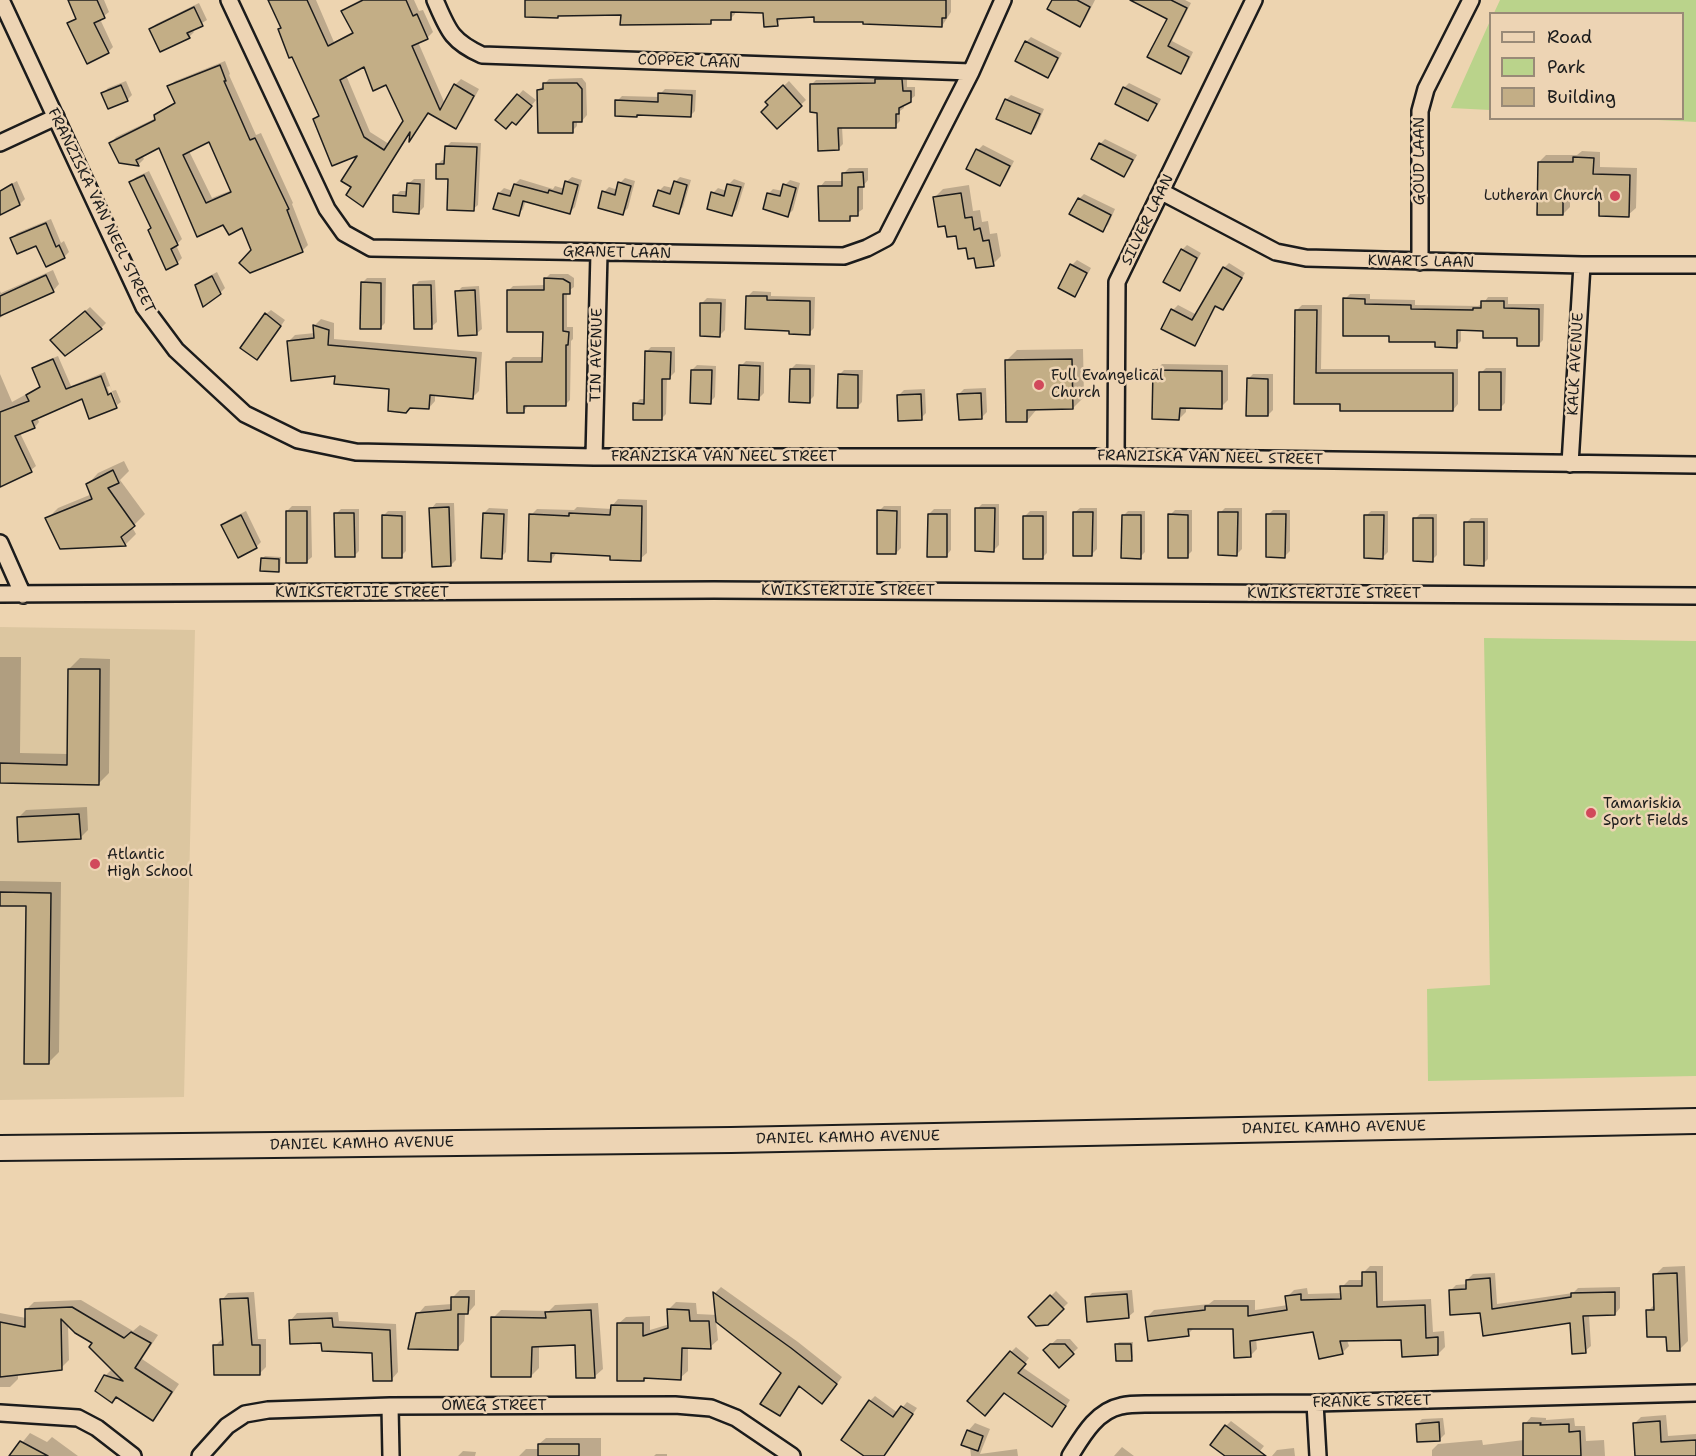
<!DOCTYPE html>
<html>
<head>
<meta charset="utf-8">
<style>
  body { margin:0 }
  #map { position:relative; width:1696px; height:1456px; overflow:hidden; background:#edd4b0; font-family:"Shantell Sans",sans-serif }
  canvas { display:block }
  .legend { position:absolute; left:1489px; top:12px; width:195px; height:108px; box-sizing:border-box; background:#edd4b4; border:2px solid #998a77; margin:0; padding:8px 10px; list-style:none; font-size:18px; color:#1c1c1c }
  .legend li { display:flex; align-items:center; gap:12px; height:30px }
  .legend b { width:30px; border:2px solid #998a77 }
</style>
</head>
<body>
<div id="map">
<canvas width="1696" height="1456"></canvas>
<ul class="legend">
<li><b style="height:8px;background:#edd4b4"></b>Road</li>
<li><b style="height:16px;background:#bad38b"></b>Park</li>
<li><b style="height:16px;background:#c3ae86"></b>Building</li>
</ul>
</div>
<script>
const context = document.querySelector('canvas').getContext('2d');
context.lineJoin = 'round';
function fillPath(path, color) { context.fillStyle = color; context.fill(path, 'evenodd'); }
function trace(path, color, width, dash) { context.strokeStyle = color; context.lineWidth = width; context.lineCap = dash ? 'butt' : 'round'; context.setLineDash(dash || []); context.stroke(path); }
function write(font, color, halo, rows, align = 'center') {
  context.font = font + ' "Shantell Sans",sans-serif'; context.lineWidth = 5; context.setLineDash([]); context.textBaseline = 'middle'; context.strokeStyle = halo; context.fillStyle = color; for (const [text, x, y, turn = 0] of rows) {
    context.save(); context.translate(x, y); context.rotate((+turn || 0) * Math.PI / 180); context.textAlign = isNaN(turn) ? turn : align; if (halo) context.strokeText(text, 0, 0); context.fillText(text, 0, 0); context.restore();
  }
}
fillPath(new Path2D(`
  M0,627L195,630L184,1097L0,1100Z`), '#dcc6a0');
fillPath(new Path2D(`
  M1500,0H1696V122L1639,119L1682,118V14L1494,13Z
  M1490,21V110L1451,108Z
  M1484,638L1696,641V1076L1428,1081L1427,989L1490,985Z`), '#bad38b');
fillPath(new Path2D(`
  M74,0H104L109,12L100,19L113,47L108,52L69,24L77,17Z
  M269,0H316L334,42L354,31L343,11L349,6L360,0H414L419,11L423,10L433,32L427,38L418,42L445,104L455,85L461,79L479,89L462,121L456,127L429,112L411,138V131L369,199L363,205L353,187L361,152L315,119L320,114L279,30L282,27ZM364,65L387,83L405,121L389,144L370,132L346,75Z
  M527,0H951V12L942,26L815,15L782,17L777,25L764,11H735V14L730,19H714L710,23L622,13Z
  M1053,0H1095L1085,20L1080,25Z
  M1150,0H1185L1191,3L1172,41L1193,52L1186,67L1181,72L1150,56L1169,18Z
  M199,3L207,20L192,29L194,32L189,37L151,29L156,24Z
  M1031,37L1062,53L1053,71L1048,76L1026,42Z
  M225,61L230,74L229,75L256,135L261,133L293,203L292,204L308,245L302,251L253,250L242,226L224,223L198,235L160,146L142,155L144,159L139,164L120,162L111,143L116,137L156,118L155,116L161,110L176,102L169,86L175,81ZM210,140L232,190L212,198L189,151Z
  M882,75H907V87H915V96L904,104V108L900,111V121L895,126L842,127L843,144L838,149L819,111L811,85L816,80L878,79Z
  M582,78L586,83L587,115L582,121H577V126L572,131L539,90L549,79Z
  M126,81L132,95L127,100L103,93L108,88Z
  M789,81L806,100L777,127L767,102Z
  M1129,83L1161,99L1153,114L1148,119L1124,88Z
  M665,89L696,90L695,111L690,116L617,101L622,96L660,97V94Z
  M523,90L536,100L521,118L513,121L497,119Z
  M1011,95L1044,109L1036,128L1031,133L1006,100Z
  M1105,139L1137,155L1129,170L1124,175L1093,159L1100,144Z
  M451,142L481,143L478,205L473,209L450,177L437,165L442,160H446V147Z
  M983,145L1014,161L1005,179L1000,184L978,150Z
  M1582,151L1600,152V167L1637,168L1636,208L1628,215L1601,192L1570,190V207L1563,214L1539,162L1546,155H1577Z
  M849,168H868V180L863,186V209L849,219L820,187L825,181H844V173Z
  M149,171L182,239L176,245L182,258L177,263L153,227L131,182L136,177Z
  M572,177L582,180L575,207L570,212L526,200L523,209L518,214L499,193L504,188L513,191L515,184L520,179L553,189L555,186L565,189L566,182Z
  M680,177L691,180L683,207L678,212L659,191L664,186L673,188L675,182Z
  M625,178L635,181L628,208L623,213L604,192L609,187L618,190L620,183Z
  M414,179H425L424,207L419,212L395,196L400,191H408V184Z
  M734,179L745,183L737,209L732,215L713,193L718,188L727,191L729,184Z
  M790,180L800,183L793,210L788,215L768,194L773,189L783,191L785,185Z
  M17,181L25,199L20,204L0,213V190Z
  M969,185L973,211L980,210L982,222L988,221L990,234L997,233L1001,256L993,264L975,256L946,224L935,197L943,189Z
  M1084,194L1115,209L1108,225L1103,230L1079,199Z
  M51,219L61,243L64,241L69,252L64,257L37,244L12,238L17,233Z
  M1187,245L1201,253L1185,284L1180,289L1182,250Z
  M1077,260L1091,268L1079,290L1074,295L1072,265Z
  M1229,263L1245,273L1228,303L1223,308L1217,305L1199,339L1194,344L1163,328L1173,310L1178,305L1197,315L1224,268Z
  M53,270L59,284L53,291L9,311L0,318V291L1,293Z
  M217,272L225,288L220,293L197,285L202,280Z
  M550,274H568L574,278V287L567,292V327H573V339L571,341L570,400L565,405L529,404L524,411L508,362L513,357H544V330L508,291L513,286L545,285V279Z
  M367,278H386L385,323L380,328L362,283Z
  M435,280L437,322L431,327L414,286L419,281Z
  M479,286L482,329L476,334L457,292L462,287Z
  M753,291L771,292V296L815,297L814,328L809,333L790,329L748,296Z
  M1350,294H1370V299L1415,300V305L1478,306L1483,304L1488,297H1508V304H1544L1543,340L1538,345L1519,337L1485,329H1461V341L1456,346L1436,341L1390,335L1345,299Z
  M707,298L726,299L725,330L720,335L702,303Z
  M1302,305H1322L1321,369H1458V404L1453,410L1341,403H1296L1297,310Z
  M90,307L106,323L101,328L57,335Z
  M271,310L285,320L262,353L266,314Z
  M321,319L334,323V339L482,352L479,391L472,398L435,394V401L429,408L390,388L337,374L288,342L295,335L315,333V325Z
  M651,347H675V372L670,377H667L666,414L661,419L635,404L640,399H646V352Z
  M1083,349L1084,397L1073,408L1037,409L1027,421L1006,361L1017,350Z
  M58,356L71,386L105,372L112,391L116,390L121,402L117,405L110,386L107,387L115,407L83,397L37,417L39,422L35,427L20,433L36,466L31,470L4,483L0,475V374L12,402L41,386L34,368L38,364Z
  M746,361L764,362V393L759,398L741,366Z
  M796,364L815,365L814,396L809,401L791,369Z
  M1162,364L1228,365V400L1221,407H1186V412L1179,419L1155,371Z
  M697,365L716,366L715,397L710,402L692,370Z
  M1486,368H1506L1505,403L1500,408L1481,373Z
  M844,370H863L862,402L857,407L839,375Z
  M1253,374H1273V410L1268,415L1248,379Z
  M986,388L987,412L982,417L959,394L964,389Z
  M925,389L926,413L921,418L899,395L904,390Z
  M124,461L129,471L120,480L145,514L132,527L136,534L125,545L47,519L58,508L92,494L88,484L98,473Z
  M618,499L647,500V553L640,559L611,554L557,552L551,561L531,515L537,509L574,510L577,507L612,509V506Z
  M436,503H454L456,560L451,565L431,509Z
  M982,504H999V545L994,550L977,509Z
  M292,506H311L312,557L306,562L287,511Z
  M884,506H901V548L896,553L879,511Z
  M489,508L508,509L506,552L501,557L484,513Z
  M1080,508H1097V549L1092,554L1074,513Z
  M1225,508H1242V549L1237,554L1220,513Z
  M341,509H359V551L354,556L336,514Z
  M934,509H951V550L946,556L929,514Z
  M1175,510H1192V551L1187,556L1170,515Z
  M1273,510H1290V551L1285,556L1268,515Z
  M246,511L261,542L256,547L223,525L228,520Z
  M388,511H406V551L401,556L383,516Z
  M1030,511H1047V553L1042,558L1025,516Z
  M1128,511H1145V552L1140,557L1123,516Z
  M1371,511H1388V552L1383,557L1366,516Z
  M1420,514H1437V555L1432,560L1415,519Z
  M1471,518H1488V559L1483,564L1466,523Z
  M265,556L281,557L280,569L278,571L263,558Z
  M0,657H21L20,753L68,754L69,669L80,658L110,659L109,773L98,784L0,782Z
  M87,807L88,830L80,838L18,818L26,810Z
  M0,881L61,882L59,1052L48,1063L27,905L0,904Z
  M1370,1266H1383V1301L1431,1299L1433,1332L1444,1331L1445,1347L1438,1354L1403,1339L1347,1340L1349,1346L1342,1353L1314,1330L1256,1338L1257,1349L1250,1356L1234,1328H1194L1188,1334L1147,1317L1154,1310L1209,1304L1214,1300H1255V1310L1288,1305L1287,1297L1294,1290L1307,1288L1308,1294L1342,1293V1287L1349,1280H1363V1273Z
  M1685,1266L1688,1341L1680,1349L1648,1311L1656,1303L1655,1275L1663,1267Z
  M1495,1273L1497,1304L1573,1293L1578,1288L1620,1287V1308L1615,1314L1589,1315L1591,1346L1585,1351L1571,1321L1482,1311L1450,1291L1456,1285L1468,1284L1467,1280L1473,1274Z
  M721,1287L798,1342L842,1377L828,1396L800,1385L780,1414L783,1372L716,1321L718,1340L710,1347H688V1371L680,1378L645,1377L643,1379L618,1324L626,1317L650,1316V1330L670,1324L669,1309L676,1302L696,1303L697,1314L717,1315L715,1293Z
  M460,1290H475V1305L468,1313H465L464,1341L457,1349L418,1314L425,1306L452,1304V1298Z
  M1132,1290L1134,1312L1128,1317L1087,1298L1092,1293Z
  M1056,1291L1068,1303L1047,1323L1030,1317Z
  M254,1292L258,1339H266V1367L260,1373L215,1346L222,1339H224L222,1300L228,1293Z
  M81,1300L133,1331L140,1325L158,1335L142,1359L179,1384L160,1412L153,1420L117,1396L112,1401L105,1376L112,1369L95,1343L68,1325L69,1360L61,1368L18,1373V1379L10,1387H0V1313L26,1318V1310L34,1302Z
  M598,1303L603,1369L595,1376L576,1343L539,1345V1368L531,1376L493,1318L501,1310L549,1311L555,1305Z
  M338,1312L339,1321L396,1324L398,1372L392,1379L374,1352L322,1341L291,1320L297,1313Z
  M1057,1339H1070L1078,1348L1059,1366L1045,1350Z
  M1119,1342H1133V1357L1131,1359L1117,1344Z
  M1016,1347L1029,1358L1022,1367L1070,1400L1057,1420L1004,1392L1011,1352Z
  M875,1396L898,1413L907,1402L917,1408L884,1456H867L870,1401Z
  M1666,1415L1668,1436L1696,1434V1456H1637L1634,1424L1641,1417Z
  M1531,1417L1546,1418V1420L1574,1418L1575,1426H1585L1586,1441L1604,1440L1605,1456H1432V1450L1438,1444L1482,1440L1483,1445L1524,1440L1525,1424Z
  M1443,1418L1445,1434L1440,1439L1417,1424L1422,1419Z
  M1231,1421L1264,1446L1256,1456H1227L1226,1426Z
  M975,1423L990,1429L980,1454L1017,1449L1018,1456H971L968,1431Z
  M30,1433L47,1442L52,1437L78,1456H11Z
  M546,1438H601V1456H519L526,1449H539V1444Z
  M1122,1447L1134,1456H1114Z
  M1294,1448L1295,1456H1272L1277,1450Z
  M463,1451L476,1452L475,1456H458Z
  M656,1454H667V1456H654Z`), '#0003');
const building = new Path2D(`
  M68,0H97L105,18L94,23L109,53L87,64L67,23L76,19Z
  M268,0H307L328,46L353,33L341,11L363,0H406L413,16L417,14L428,39L412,46L440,110L454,84L474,96L456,129L428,113L409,142L410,132L363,207L346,195L351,187L341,181L357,156L332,166L313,119L319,116L292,57L289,58L278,29L281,28ZM364,67L373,91L386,85L403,121L384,150L364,137L340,80Z
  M525,0H946V18H942V27L863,24V22H814V17L777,19L778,26L764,27L763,13L731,12V20H711V24L620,25L621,15L558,16V18L525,17Z
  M1052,0H1077L1090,7L1080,27L1047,9Z
  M1130,0H1171L1187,8L1168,46L1189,57L1181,74L1147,57L1167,19Z
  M194,7L203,26L187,33L190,38L160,52L149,29Z
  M1025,41L1058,58L1048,78L1015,61Z
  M220,65L226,81H224L250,140L255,138L289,209L287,210L303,252L250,273L239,263L251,250L242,228L229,235L223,225L197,237L159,148L136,160L139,166L119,163L109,143L155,120L154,115L175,103L167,86ZM209,142L231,192L206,203L183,155Z
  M875,79H902L903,91H911V102L899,108V114H896V128H838L839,150L818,151L817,113L810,112V84L875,83Z
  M543,83H577L582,89V122H573V133H538L537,90L543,89Z
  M121,85L128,101L108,109L101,93Z
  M783,85L802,106L777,129L761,112L768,105L765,102Z
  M1123,87L1157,104L1148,121L1115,104Z
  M658,93L692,95L691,117L637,115V117L615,116V100L658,102Z
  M517,94L532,106L516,125L512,122L506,129L495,120Z
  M1005,99L1040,114L1031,134L996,119Z
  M1099,143L1133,160L1124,177L1091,159Z
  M445,146L477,147L474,211L447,210L448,179H436V164H444Z
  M976,149L1010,166L1000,186L966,169Z
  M1573,157L1594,158L1593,174L1630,175L1629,217L1599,216V193L1563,192V215H1537L1538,162H1573Z
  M863,172L864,187H858V216H850V221H819L818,186H842V173Z
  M144,175L178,245L171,249L178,264L166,270L148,230L151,228L129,182Z
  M565,181L578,185L570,214L523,201L519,216L493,209L498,193L510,196L514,184L548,193L549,190L562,194Z
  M674,181L687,185L679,214L653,206L658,190L670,194Z
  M618,182L631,186L623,215L598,208L602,191L615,195Z
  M407,183L420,184L419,214L393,212V195L406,196Z
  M12,184L20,205L0,215V191Z
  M727,184L741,187L732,216L707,209L711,192L724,196Z
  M783,184L796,188L788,217L763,209L767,193L780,196Z
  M961,193L965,218L972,217L974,230L980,228L983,241L989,240L994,266L976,268L974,258L968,259L966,248L958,249L956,236L947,237L945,226L938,227L933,197Z
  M1078,198L1111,215L1103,232L1069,214Z
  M46,223L56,247L59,245L65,258L46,267L36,246L17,254L10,238Z
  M1181,249L1197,258L1180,291L1163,282Z
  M1070,264L1087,273L1075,297L1058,288Z
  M1223,267L1242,278L1223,310L1215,306L1195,346L1161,329L1171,309L1192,320Z
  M46,275L54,292L0,316V296Z
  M212,276L221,294L203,307L195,285Z
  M544,278L563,279L570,283V294H563V331L569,332L568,345H566V406H524V413H507L506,362H542L543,332H507V290H544Z
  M361,282L381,283V329H360Z
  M413,285H431L432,329H414Z
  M475,290L477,335L458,336L455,291Z
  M746,296H767V300L810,301V335L789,334V331L745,329Z
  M1343,298L1365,299V304L1411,305V309L1473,310V308H1481V301H1504V308L1539,309V346H1517V338H1483V331L1457,330V348L1435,347V342H1389V336H1343Z
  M700,303H721L720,337L700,336Z
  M1295,310H1317L1316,373H1453V411H1340V404H1294Z
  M85,311L102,329L65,356L50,340Z
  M265,313L281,326L257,360L240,348Z
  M313,325L329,330L328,345L476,358L473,399L430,395L429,409L410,408L406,413L388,411L389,389L334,384L335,376L291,381L287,341L314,338Z
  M645,351L671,352L670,379H662V420H633V403L644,404Z
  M53,359L66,389L101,376L108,395L111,393L117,408L89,419L82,399L32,421L35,428L15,436L32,472L0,487V412L29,401L26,395L40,387L32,368Z
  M1072,359L1073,409L1027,410V422H1006L1005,360Z
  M739,365L760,366L759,400L738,399Z
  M790,369H810V403L789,402Z
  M691,370H712L711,404L690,403Z
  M1153,370L1222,371V409L1180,408L1179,420L1152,419Z
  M1479,372H1501V410H1479Z
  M838,374L858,375V408H837Z
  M1247,378L1268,379V416H1246Z
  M981,393L982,419L959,420L957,394Z
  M921,394L922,420L898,421L897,395Z
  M113,470L119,483L108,488L135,526L121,537L126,546L60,549L45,518L92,499L86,484Z
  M611,505L642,506L641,561L610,560V556L551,553V562L528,561L529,514L569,516V513L610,515Z
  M449,507L451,566L432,567L429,508Z
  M975,508H995L994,552L975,551Z
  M877,510L897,511L896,554H877Z
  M286,511H307V563H286Z
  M1073,512H1093L1092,556H1073Z
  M1218,512H1238L1237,556L1218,555Z
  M334,513H354L355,557H335Z
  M483,513L504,514L502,559L481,558Z
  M928,514H947V557H927Z
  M1168,514L1188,515V558H1168Z
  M1266,514H1286L1285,558L1266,557Z
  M241,515L257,548L238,558L221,525Z
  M382,515L402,516V558H382Z
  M1122,515H1141V559L1121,558Z
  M1364,515H1384L1383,559L1364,558Z
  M1023,516H1043V559H1023Z
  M1413,518H1433V562L1413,561Z
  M1464,522H1484V566L1464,565Z
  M261,558L279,559V572L260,571Z
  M68,669H100L99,785L0,783V763L67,765Z
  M79,814L81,839L18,842L17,817Z
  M0,892L51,893L49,1064H24L26,906H0Z
  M1362,1272H1376L1377,1307L1425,1305L1426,1338L1438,1337V1355L1402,1357L1401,1340L1340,1341L1343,1354L1319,1359L1313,1332L1250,1341L1251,1357L1234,1358L1233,1329H1188L1189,1336L1148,1341L1145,1317L1205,1310V1306H1248V1316L1287,1310L1285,1296L1301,1294V1300L1341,1299L1340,1286H1362Z
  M1677,1273L1680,1351H1667L1666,1337H1647L1646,1310H1654L1653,1274Z
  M1490,1278L1492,1309L1571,1297V1293L1615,1292V1315L1583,1316L1586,1353L1572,1354L1570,1323L1483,1336L1480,1313L1450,1315L1449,1290L1466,1289V1280Z
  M713,1292L791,1348L837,1384L822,1404L799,1386L780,1416L760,1404L781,1373L716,1322Z
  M1127,1294L1129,1318L1087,1322L1085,1297Z
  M1050,1295L1064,1309L1048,1325L1036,1326L1028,1317Z
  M451,1297H469L468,1314H458V1350L408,1349L416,1313L451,1310Z
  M248,1298L252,1345H260V1375H214L213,1345H223L220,1299Z
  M72,1307L124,1338L131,1332L151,1343L135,1368L172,1392L153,1421L116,1397L112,1403L95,1391L104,1375L123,1381L89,1347L92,1343L75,1333L61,1319L62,1370L0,1377V1322L25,1327V1309Z
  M667,1309L689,1310L690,1321H709L711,1349L682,1348L681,1380L644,1378V1381H617V1323H643V1336L668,1328Z
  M591,1310L595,1378H576L575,1345L532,1347L531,1377H491V1317L546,1318L545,1312Z
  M332,1318L333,1327L390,1330L392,1381H373L372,1353L322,1351L321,1343L290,1344L289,1320Z
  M1050,1344H1065L1074,1354L1059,1368L1043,1350Z
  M1115,1344H1131L1132,1361H1116Z
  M1010,1351L1026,1364L1018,1373L1066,1406L1052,1427L1004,1393L985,1416L967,1401Z
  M869,1400L893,1417L901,1406L913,1414L884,1456H864L841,1440Z
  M1660,1421L1661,1442L1696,1440V1456H1635L1633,1423Z
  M1439,1422L1440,1441L1417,1442L1416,1424Z
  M1523,1423H1541L1540,1425L1569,1424V1432L1580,1431L1581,1456H1523Z
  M1225,1425L1266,1456H1225L1210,1445Z
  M967,1430L983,1436L978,1451L961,1445Z
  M20,1441L48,1456H9Z
  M538,1444H579V1456H538Z`);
fillPath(building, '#c3ae86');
trace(building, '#1c1c1c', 1.5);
const street = new Path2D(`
  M1,0L144,307L176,350L245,414L298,440L356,452L594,457H1116L1696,465
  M229,0L327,209L344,233L371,248L844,256L867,248L886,238L971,72L1003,0
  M435,0C448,30 451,41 482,55L971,72
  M0,143L56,117
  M1162,192L1276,252L1306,258L1582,265H1696
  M1420,262V111L1426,89L1471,0
  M594,457L599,253
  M1116,457L1117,282L1254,0
  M1570,464L1582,265
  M0,543L23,595
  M0,594L714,590L1696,596
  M1315,1403L1318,1456
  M390,1406L391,1456
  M0,1413L78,1418L97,1428L133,1456
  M200,1456L227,1426L245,1414L268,1410L390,1406L675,1405L711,1408L736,1418L792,1456
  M1070,1456C1082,1437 1096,1411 1121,1406C1129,1404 1137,1404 1145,1404L1315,1403L1696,1393`);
const primary = new Path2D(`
  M0,1148L731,1140L1696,1121`);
trace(street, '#1c1c1c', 20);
trace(primary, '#1c1c1c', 28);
trace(street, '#edd4b4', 15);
trace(primary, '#edd4b4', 24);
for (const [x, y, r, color] of [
  [1615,196,6,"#d1495b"],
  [1039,385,6,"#d1495b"],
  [1591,813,6,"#d1495b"],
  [95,864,6,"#d1495b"]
]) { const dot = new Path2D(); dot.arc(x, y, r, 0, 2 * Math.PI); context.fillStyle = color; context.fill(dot); trace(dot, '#edd4b4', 2); }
write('15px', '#1c1c1c', '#edd4b4', [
  ["COPPER LAAN",689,62,2],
  ["GOUD LAAN",1420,161,-90],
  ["FRANZISKA VAN NEEL STREET",101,211,64],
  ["SILVER LAAN",1148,220,-64],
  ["GRANET LAAN",617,253,1],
  ["KWARTS LAAN",1421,262,1],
  ["TIN AVENUE",597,355,-89],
  ["KALK AVENUE",1576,364,-87],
  ["FRANZISKA VAN NEEL STREET",724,457],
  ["FRANZISKA VAN NEEL STREET",1210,458,1],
  ["KWIKSTERTJIE STREET",848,591],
  ["KWIKSTERTJIE STREET",362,593],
  ["KWIKSTERTJIE STREET",1334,594],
  ["DANIEL KAMHO AVENUE",1334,1128,-1],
  ["DANIEL KAMHO AVENUE",848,1138,-1],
  ["DANIEL KAMHO AVENUE",362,1144,-1],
  ["FRANKE STREET",1372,1402,-1],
  ["OMEG STREET",494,1406]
]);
write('15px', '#1c1c1c', '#edd4b4', [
  ["Lutheran Church",1603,196,"right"],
  ["Full Evangelical",1051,376],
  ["Church",1051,393],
  ["Tamariskia",1603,804],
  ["Sport Fields",1603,821],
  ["Atlantic",107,855],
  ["High School",107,872]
], 'left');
</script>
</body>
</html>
